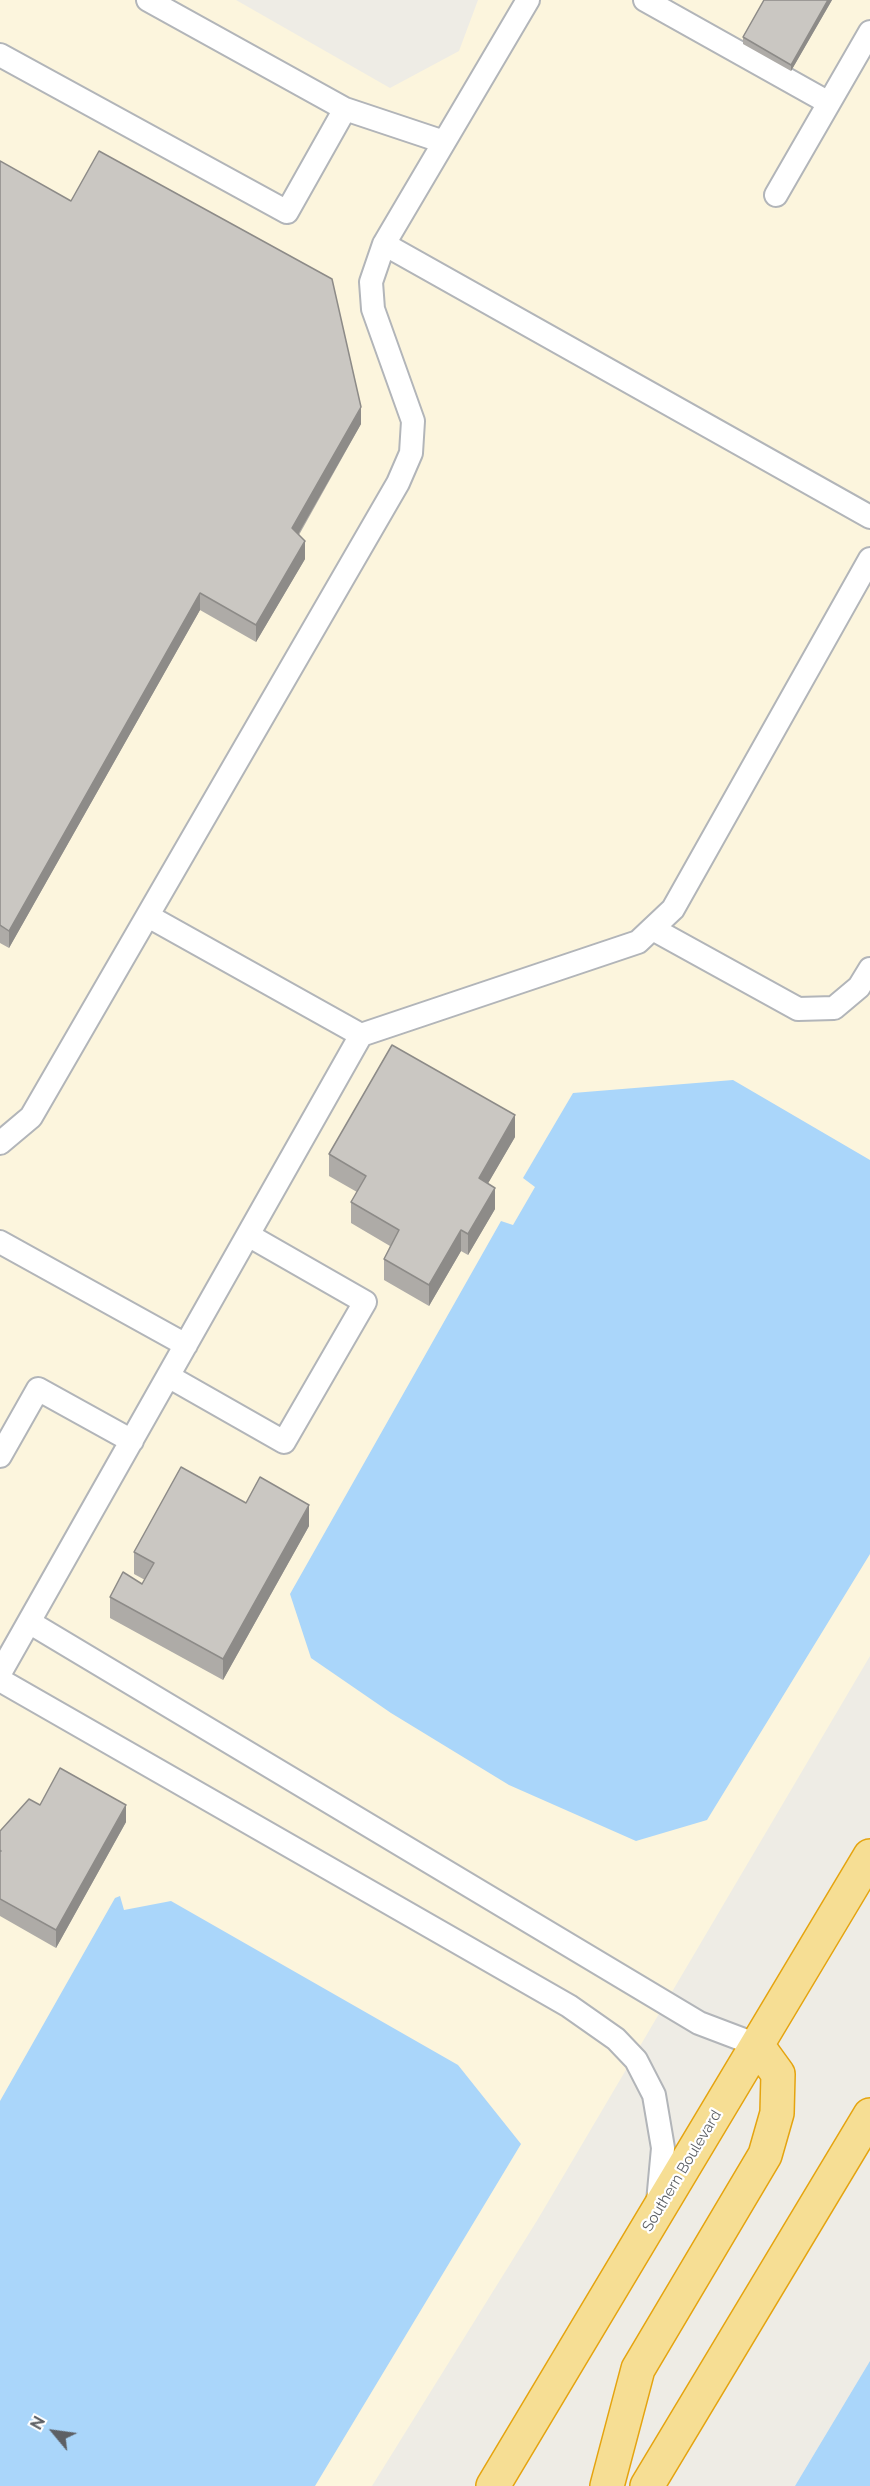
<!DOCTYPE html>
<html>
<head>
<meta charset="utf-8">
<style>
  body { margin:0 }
  #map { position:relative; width:870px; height:2486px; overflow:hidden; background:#eeece5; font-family:Raleway,sans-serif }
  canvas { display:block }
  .north { position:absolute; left:24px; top:2402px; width:60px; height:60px; -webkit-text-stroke:4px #fff; paint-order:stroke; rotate:299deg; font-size:16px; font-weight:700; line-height:24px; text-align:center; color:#5d6065 }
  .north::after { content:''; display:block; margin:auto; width:21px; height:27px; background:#5d6065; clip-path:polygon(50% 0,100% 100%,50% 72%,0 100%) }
</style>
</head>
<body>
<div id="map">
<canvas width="870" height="2486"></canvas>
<div class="north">N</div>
</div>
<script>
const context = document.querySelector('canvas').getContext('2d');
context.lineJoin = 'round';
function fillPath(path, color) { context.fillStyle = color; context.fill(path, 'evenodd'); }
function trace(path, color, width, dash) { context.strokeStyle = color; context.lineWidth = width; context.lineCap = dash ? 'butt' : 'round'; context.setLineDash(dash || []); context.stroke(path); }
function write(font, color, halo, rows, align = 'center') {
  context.font = font + ' Raleway,sans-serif'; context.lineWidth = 4.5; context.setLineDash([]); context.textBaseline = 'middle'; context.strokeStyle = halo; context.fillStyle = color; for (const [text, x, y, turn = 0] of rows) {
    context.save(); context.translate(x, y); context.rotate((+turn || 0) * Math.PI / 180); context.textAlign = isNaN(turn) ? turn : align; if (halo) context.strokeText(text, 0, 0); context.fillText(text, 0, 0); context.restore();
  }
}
fillPath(new Path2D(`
  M0,0H236L390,88L459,51L478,0H870V1656L538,2219L372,2486H0Z`), '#fcf5dd');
fillPath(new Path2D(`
  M733,1080L870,1160V1554L707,1820L636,1841L509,1785L391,1713L311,1658L290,1594L501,1221L513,1225L535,1187L523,1178L573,1093Z
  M120,1896L124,1910L171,1901L458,2065L521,2144L315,2486H0V2101L115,1898Z
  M870,2361V2486H795Z`), '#aad6fa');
const lane = new Path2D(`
  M148,0L345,109L444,142
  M645,0L829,103
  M0,55L287,212L345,109
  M776,195L870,32
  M384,244L870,517
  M148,916L361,1035
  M653,929L798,1009L834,1008L859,987L870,969
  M0,1143L31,1117L398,483L411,453L413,421L373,309L371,282L384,244L528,0
  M0,1242L186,1345
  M168,1376L284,1442L365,1302L248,1235
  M0,1456L38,1389L132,1441
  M29,1622L699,2023L757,2045
  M0,1673L361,1035L638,942L673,909L870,559
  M0,1680L569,2006L616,2039L636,2060L654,2095L663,2148L658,2202`);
const highway = new Path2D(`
  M493,2486L870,1856
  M607,2486L638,2369L765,2155L777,2113L778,2074L757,2045
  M647,2486L870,2115`);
trace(lane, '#b2b5b9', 26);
trace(highway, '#e5a40f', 36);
trace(lane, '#fff', 22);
trace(highway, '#f6de94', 33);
fillPath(new Path2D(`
  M764,0H832L791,71L743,44V37Z
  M0,161L361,424L299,535L305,559L256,642L200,610L9,948L0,943Z
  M515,1137L488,1183L495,1209L468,1255L461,1251L429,1306L384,1280V1259L390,1246L351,1223V1202L357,1192L329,1176V1154Z
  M246,1503L309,1526L223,1680L110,1618V1597L142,1584L145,1580L134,1574V1552Z
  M40,1805L126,1822L56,1948L0,1916V1831Z`), '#aeaba7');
fillPath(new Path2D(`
  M828,0H832L791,71V65Z
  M361,407V424L292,545V528Z
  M305,541V559L256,642V625Z
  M200,593V610L9,948V931Z
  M515,1115V1137L479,1199V1178Z
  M495,1188V1209L468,1255V1234Z
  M461,1230V1251L429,1306V1285Z
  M309,1505V1526L223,1680V1659Z
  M126,1805V1822L56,1948V1930Z`), '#8d8b88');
const building = new Path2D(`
  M764,0H828L791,65L743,37Z
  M99,151L332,279L361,407L292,528L305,541L256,625L200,593L9,931L0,925V161L71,201Z
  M392,1045L515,1115L479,1178L495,1188L468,1234L461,1230L429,1285L384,1259L399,1230L351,1202L366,1176L329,1154Z
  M181,1467L246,1503L260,1477L309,1505L223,1659L110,1597L123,1572L142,1584L154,1563L134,1552Z
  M60,1768L126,1805L56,1930L0,1899V1852L1,1851L0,1850V1831L29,1799L40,1805Z`);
fillPath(building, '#cac7c2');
trace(building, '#8d8b88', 1.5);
write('15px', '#5d6065', '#fff', [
  ["Southern Boulevard",682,2171,-59]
]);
</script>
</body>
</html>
